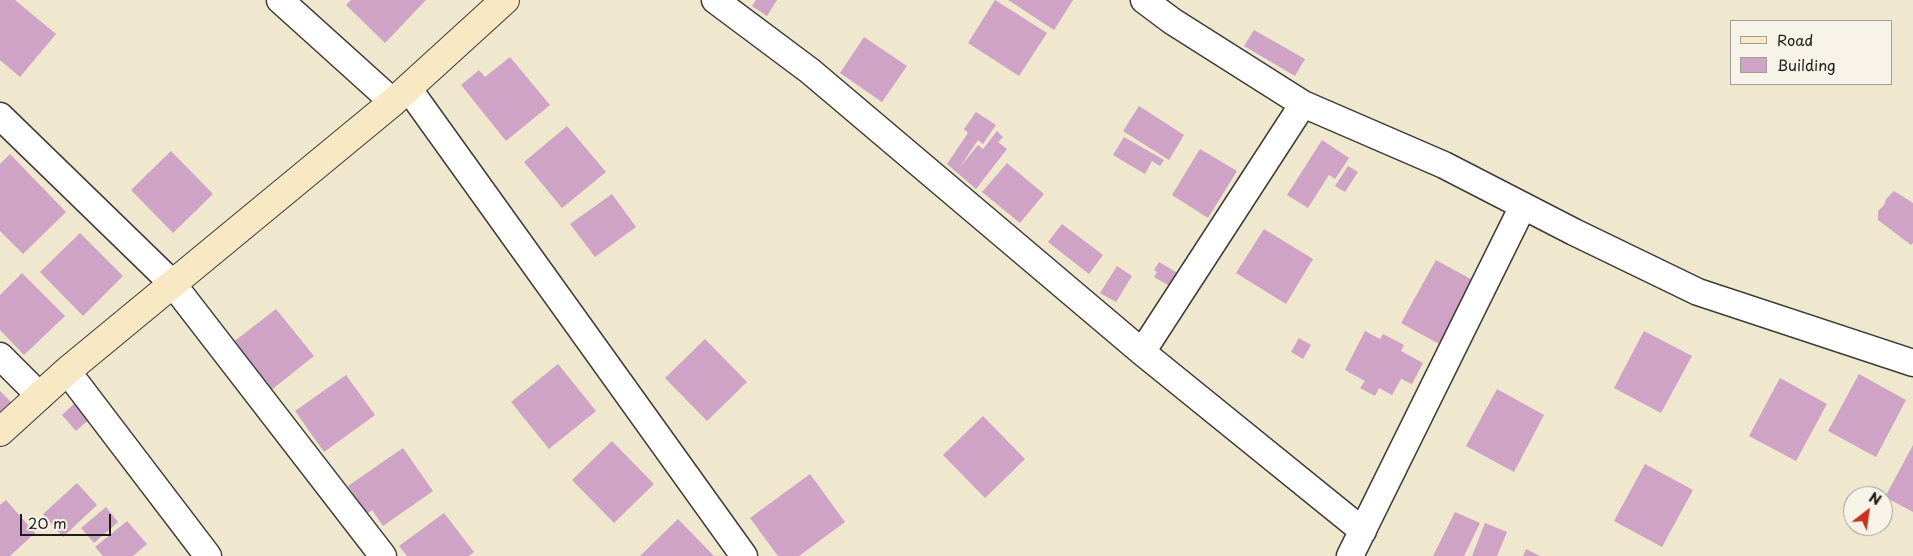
<!DOCTYPE html>
<html>
<head>
<meta charset="utf-8">
<style>
  body { margin:0 }
  #map { position:relative; width:1913px; height:556px; overflow:hidden; background:#efe8ce; font-family:"Playpen Sans",sans-serif }
  canvas { display:block }
  .legend { position:absolute; left:1730px; top:20px; width:162px; height:65px; box-sizing:border-box; background:#f7f3e8; border:1px solid #9f9d96; margin:0; padding:6px 9px; list-style:none; font-size:15px; color:#1c1c1c }
  .legend li { display:flex; align-items:center; gap:10px; height:25px }
  .legend b { width:25px; border:1px solid #9f9d96 }
  .north { position:absolute; left:1843px; top:486px; width:50px; height:50px; box-sizing:border-box; background:#f7f3e8; border:1px solid #9f9d96; border-radius:50%; rotate:30deg; font-size:14px; font-weight:700; line-height:20px; text-align:center; color:#1c1c1c }
  .north::after { content:''; display:block; margin:auto; width:18px; height:22px; background:#c8321e; clip-path:polygon(50% 0,100% 100%,50% 72%,0 100%) }
  .scale { position:absolute; left:20px; top:514px; width:91px; height:22px; box-sizing:border-box; border:2px solid #1c1c1c; border-top:0; padding-left:6px; font-size:15px; line-height:18px; white-space:nowrap; color:#1c1c1c; -webkit-text-stroke:4px #f7f3e8; paint-order:stroke }
</style>
</head>
<body>
<div id="map">
<canvas width="1913" height="556"></canvas>
<ul class="legend">
<li><b style="height:6px;background:#f8e8c3"></b>Road</li>
<li><b style="height:14px;background:#cea3c6"></b>Building</li>
</ul>
<div class="north">N</div>
<div class="scale">20 m</div>
</div>
<script>
const context = document.querySelector('canvas').getContext('2d');
context.lineJoin = 'round';
function fillPath(path, color) { context.fillStyle = color; context.fill(path, 'evenodd'); }
function trace(path, color, width, dash) { context.strokeStyle = color; context.lineWidth = width; context.lineCap = dash ? 'butt' : 'round'; context.setLineDash(dash || []); context.stroke(path); }
fillPath(new Path2D(`
  M0,0H15L56,34L20,77L0,60Z
  M351,0H426L385,43L346,5Z
  M756,0H777L767,16L752,6Z
  M995,0L1047,33L1019,76L968,43Z
  M1008,0H1073L1054,30Z
  M1254,30L1305,59L1295,76L1244,46Z
  M864,37L907,66L882,102L840,73Z
  M510,57L550,105L506,141L461,85L479,70L485,77Z
  M1139,106L1184,135L1169,160L1123,131Z
  M976,112L996,125L983,144L978,140L960,167L978,145L983,149L997,131L1003,137L998,142L1007,149L976,189L947,164L968,133L964,129Z
  M567,126L606,172L562,208L524,162Z
  M1124,137L1164,160L1160,166L1152,161L1145,174L1113,155Z
  M1322,140L1349,158L1335,179L1329,175L1308,208L1287,195Z
  M1200,149L1237,171L1208,218L1172,195Z
  M171,151L213,194L173,233L131,190Z
  M10,154L66,212L23,254L0,231V164Z
  M1007,163L1044,194L1020,223L982,192Z
  M1348,166L1358,172L1345,192L1335,186Z
  M1894,191L1913,203V243L1911,245L1878,220V211L1884,205L1886,199Z
  M612,194L636,227L595,257L570,224Z
  M1062,224L1103,255L1089,274L1048,242Z
  M1264,229L1313,259L1286,304L1236,273Z
  M80,233L123,276L83,316L40,272Z
  M1436,260L1476,282L1441,345L1401,323Z
  M1159,262L1181,275L1173,288L1154,277L1157,272L1154,270Z
  M1117,266L1132,276L1116,302L1100,293Z
  M22,273L65,316L24,355L0,330V295Z
  M276,309L314,356L270,391L232,343Z
  M1365,331L1380,339L1383,334L1404,345L1401,351L1423,363L1412,384L1401,379L1392,395L1379,388L1375,396L1360,388L1365,381L1345,370Z
  M1644,331L1692,356L1661,413L1614,388Z
  M1299,338L1311,345L1303,359L1291,352Z
  M705,339L747,382L707,421L665,378Z
  M558,364L596,411L549,449L511,402Z
  M1859,374L1906,400L1876,457L1828,431Z
  M346,375L375,415L324,452L295,411Z
  M1780,378L1827,404L1796,461L1749,436Z
  M1497,389L1544,415L1514,472L1466,446Z
  M0,391L12,403L0,415Z
  M76,402L91,418L76,431L62,415Z
  M983,416L1025,459L985,498L943,455Z
  M612,441L654,484L614,523L572,480Z
  M1913,445V512L1885,497Z
  M403,448L433,491L383,526L372,510L367,514L348,486Z
  M1645,464L1693,490L1662,547L1614,521Z
  M810,474L845,522L799,556H778L750,518Z
  M77,483L97,505L63,537L43,514Z
  M6,500L35,533L10,556H0V505Z
  M106,507L118,522L94,543L81,528Z
  M1455,512L1480,523L1464,556H1433Z
  M444,513L474,552L469,556H407L399,546Z
  M678,519L714,556H640Z
  M127,521L147,544L133,556H103L95,547Z
  M1485,523L1507,532L1497,556H1472Z
  M1526,549L1540,556H1523Z`), '#cea3c6');
const street = new Path2D(`
  M280,0L393,102
  M715,0L810,71L1142,352L1363,531
  M1144,0L1172,21L1303,104L1444,165L1574,232L1698,292L1913,363
  M408,88L744,556
  M0,116L172,283L383,556
  M1142,352L1303,104
  M0,356L40,396
  M67,371L208,556
  M1350,556L1523,206`);
const secondary = new Path2D(`
  M0,432L67,371L393,102L505,0`);
trace(street, '#3c3b37', 29);
trace(secondary, '#3c3b37', 30);
trace(street, '#fff', 26);
trace(secondary, '#f8e8c3', 28);
</script>
</body>
</html>
